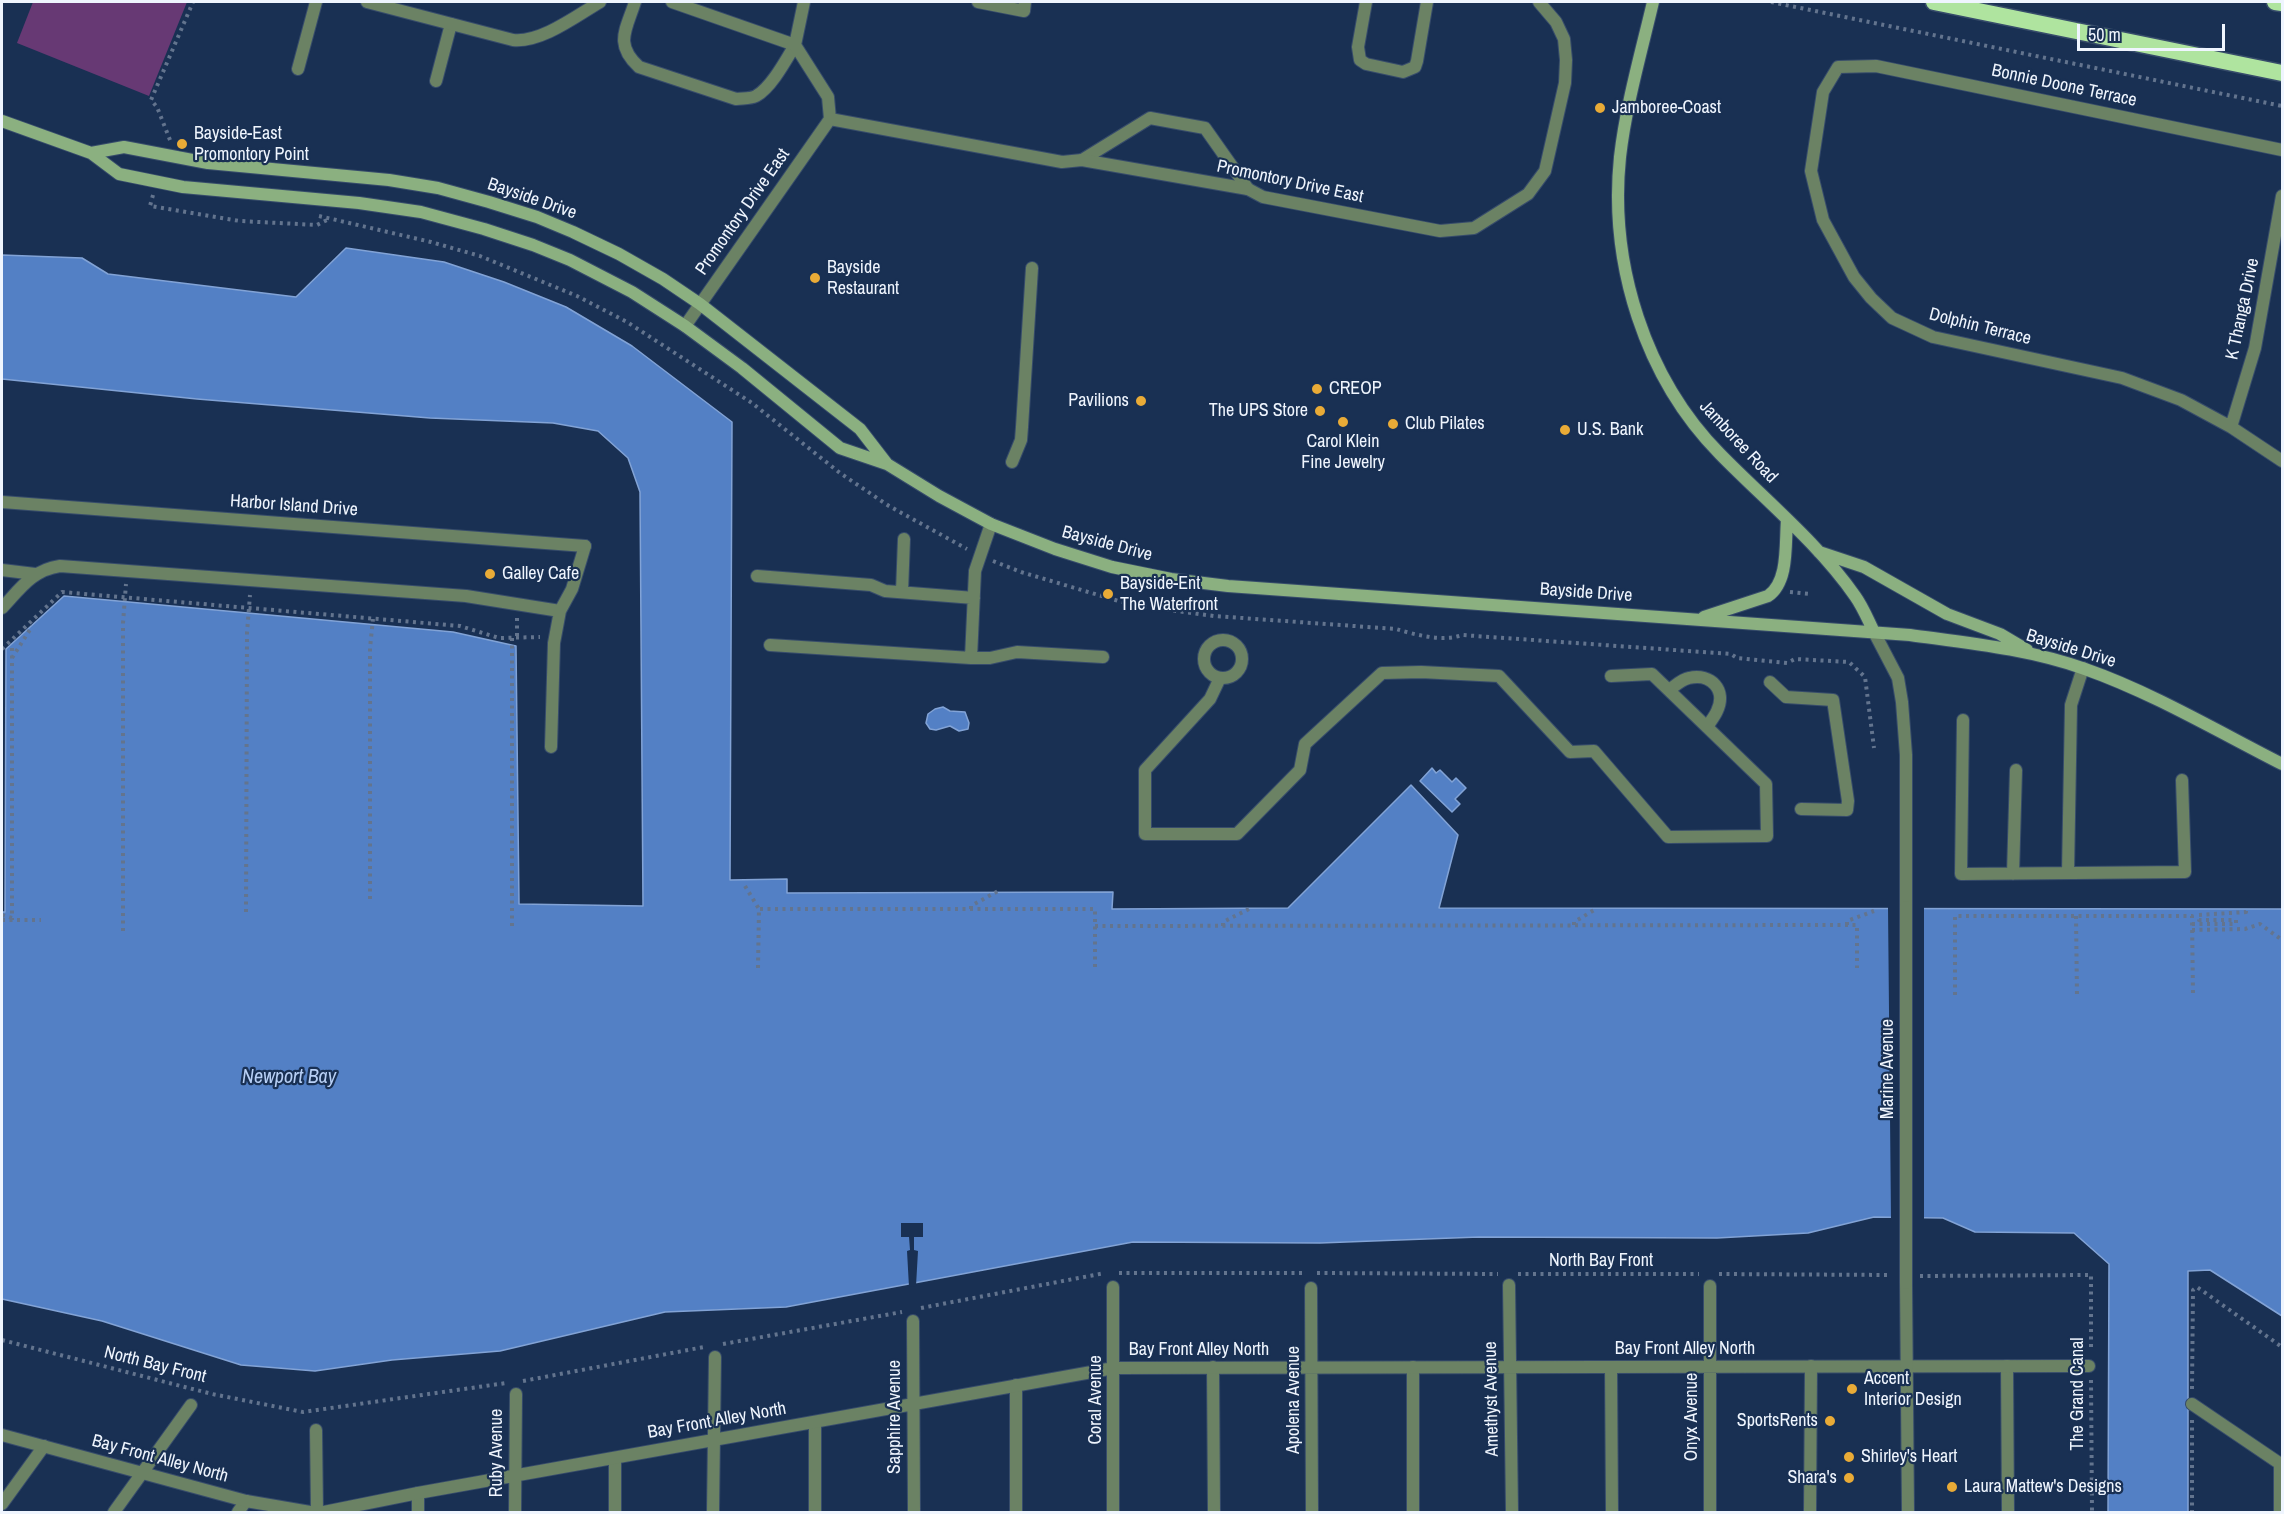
<!DOCTYPE html>
<html>
<head>
<meta charset="utf-8">
<style>
  body { margin:0 }
  #map { position:relative; width:2284px; height:1514px; overflow:hidden; background:#193053; font-family:"Archivo Narrow",sans-serif }
  canvas { display:block }
  .frame { position:absolute; inset:0; border:3px solid #eff5fe; pointer-events:none }
  .scale { position:absolute; left:2077px; top:24px; width:148px; height:27px; box-sizing:border-box; border:3px solid #eff5fe; border-top:0; padding-left:8px; font-size:18px; line-height:21px; white-space:nowrap; color:#eff5fe; -webkit-text-stroke:4px #193053; paint-order:stroke }
</style>
</head>
<body>
<div id="map">
<canvas width="2284" height="1514"></canvas>
<div class="frame"></div>
<div class="scale">50 m</div>
</div>
<script>
const context = document.querySelector('canvas').getContext('2d');
context.lineJoin = 'round';
function fillPath(path, color) { context.fillStyle = color; context.fill(path, 'evenodd'); }
function trace(path, color, width, dash) { context.strokeStyle = color; context.lineWidth = width; context.lineCap = dash ? 'butt' : 'round'; context.setLineDash(dash || []); context.stroke(path); }
function write(font, color, halo, rows, align = 'center') {
  context.font = font + ' "Archivo Narrow",sans-serif'; context.lineWidth = 4.5; context.setLineDash([]); context.textBaseline = 'middle'; context.strokeStyle = halo; context.fillStyle = color; for (const [text, x, y, turn = 0] of rows) {
    context.save(); context.translate(x, y); context.rotate((+turn || 0) * Math.PI / 180); context.textAlign = isNaN(turn) ? turn : align; if (halo) context.strokeText(text, 0, 0); context.fillText(text, 0, 0); context.restore();
  }
}
fillPath(new Path2D(`
  M33,2H187L149,96L17,43Z`), '#673974');
const water = new Path2D(`
  M346,248L444,262L504,282L566,307L632,346L732,422L730,880L787,879V893L1113,892L1112,909L1288,908L1411,785L1458,835L1439,908L2282,909V1316L2210,1270L2188,1271V1512H2108L2109,1264L2074,1233L1975,1232L1943,1218L1874,1217L1808,1233L1717,1238L1479,1237L1320,1243L1133,1242L786,1307L665,1312L500,1351L392,1360L315,1371L241,1365L102,1321L2,1299V912H5L6,649L64,596L453,632L516,646L519,904L643,906L640,492L628,458L598,431L553,423L430,418L197,399L2,379V255L82,258L108,274L296,297Z
  M943,707L950,711L965,712L969,723L968,729L959,731L950,726L936,730L930,729L926,723L928,714L935,709Z
  M1432,768L1436,773L1440,770L1452,782L1456,778L1466,788L1455,799L1460,804L1452,812L1420,781Z`);
fillPath(water, '#5380c5');
trace(water, '#82a3d6', 1.5);
fillPath(new Path2D(`
  M1888,907H1924V1220H1891Z
  M901,1223H923V1237H914V1250L918,1251L916,1286L909,1287L907,1251L910,1250L909,1237H901Z`), '#193053');
const service = new Path2D(`
  M635,2C626,30 614,44 639,67L736,99C743,98 750,99 756,96C771,88 786,60 795,45
  M978,2L1024,11L1025,2
  M1366,2L1358,47L1360,60L1366,64L1403,72L1415,67L1417,61L1427,2
  M298,69L316,2
  M436,81L451,24
  M1082,160L1150,118L1205,128L1248,189
  M1012,462L1021,440L1022,427L1032,268
  M2,570L35,574
  M757,576L871,585L885,591L974,598
  M902,592L904,539
  M2,608C20,589 32,570 60,566L466,596L560,611
  M770,645L971,658H990L1017,652L1103,657
  M971,658L975,571L991,524
  M1770,682L1786,697L1833,700L1848,801L1847,810L1801,809
  M1963,720L1961,874L2185,872L2182,780
  M551,747L554,643L560,611L572,589L585,546
  M2068,873L2071,705L2083,668
  M2013,874L2016,770
  M2007,1366L2008,1512
  M1213,1367L1214,1512
  M1611,1367L1612,1512
  M1016,1385V1512
  M815,1422V1512
  M615,1458V1512
  M418,1493V1512
  M2,1504L44,1446
  M238,1512L246,1501
  M1413,1512V1367
  M1810,1512L1811,1366`);
const minor = new Path2D(`
  M367,2L513,40C541,43 576,16 600,2
  M672,2L795,45
  M830,119L1062,162L1082,160L1248,189L1263,197L1440,231L1474,228L1528,194L1545,171L1565,83L1566,60L1564,39L1556,22L1539,2
  M2282,150L1876,66L1838,67L1823,92L1811,171L1823,220L1854,277L1871,298L1892,318L1933,337L2122,378L2181,400L2231,427L2282,461
  M685,326L830,119L828,97L795,45L804,2
  M2231,427L2255,348L2282,196
  M2,502L585,546
  M1204 659a19 19 0 1 1 38 0a19 19 0 1 1-38 0Z
  M1220,678L1210,699L1145,770V834H1237L1300,770L1305,744L1382,673L1421,672L1499,676L1570,752L1594,751L1668,837L1767,836L1766,784L1652,674L1611,676
  M1669,690C1675,686 1682,679 1689,678C1711,673 1727,690 1717,711C1715,716 1710,722 1707,727
  M1509,1285L1512,1512
  M1710,1286V1512
  M1113,1287V1512
  M1311,1288L1312,1512
  M913,1321L914,1512
  M2192,1404L2282,1465
  M316,1430L317,1512
  M2,1435L246,1501L310,1512
  M114,1512L191,1405
  M324,1512L418,1493L1114,1368L2089,1366
  M515,1512L516,1394
  M713,1512L715,1357
  M2280,1512V1464`);
const tertiary = new Path2D(`
  M1874,632L1898,678L1902,702L1906,755V907
  M1906,1283L1908,1512`);
const secondary = new Path2D(`
  M1653,2C1641,53 1626,105 1620,157C1609,264 1645,378 1720,454C1765,500 1818,543 1855,596C1863,607 1868,620 1874,632
  M2,121L91,153L119,174L183,187L359,203L421,212L484,229L533,245L570,260L632,292L685,326L742,368L840,448L887,464L939,496L991,524L1055,549L1112,567L1171,579L1228,586L1910,635C1968,643 2029,649 2085,669C2151,692 2219,732 2282,764
  M91,153L124,147L208,163L389,180L438,188L489,202L537,217L573,232L619,254L663,279L700,304L860,429L887,464
  M1819,552L1864,567L1947,614L2000,634L2027,650
  M1704,617L1768,596C1789,582 1785,544 1787,520`);
const trunk = new Path2D(`
  M1934,2L2282,73
  M2275,2L2282,3`);
trace(service, '#374c6b', 14);
trace(minor, '#374c6b', 14);
trace(tertiary, '#374c6b', 14);
trace(secondary, '#374c6b', 14);
trace(trunk, '#374c6b', 19);
trace(new Path2D(`
  M1771,2L2282,106
  M170,140L157,107L151,100L193,2
  M153,195L150,206L240,221L317,225L329,219
  M319,216L431,242L480,256L577,296L627,322L752,403L840,473L889,506L967,549
  M993,561L1021,572L1132,605L1214,616L1396,629C1416,635 1443,642 1462,635L1731,654L1737,658L1787,663L1795,659L1849,662L1865,677L1874,748
  M1790,592L1811,594
  M517,618V638
  M12,648V920
  M2,649L62,592L460,626L499,638L540,637
  M12,658L31,628L30,626
  M745,886L759,909
  M370,899V648L373,619
  M971,909V906L998,891
  M246,912L247,633L250,595
  M2,915L12,918
  M2076,916L2077,996
  M2,920H41
  M2192,924H2236V920H2199V915L2246,912V907
  M1574,925V922L1596,909
  M1847,925V921L1874,911
  M512,926V638
  M1095,926L1857,925V968
  M1223,926V922L1249,909
  M2192,930L2245,929L2260,924L2282,940
  M123,931V623L126,584
  M758,968L759,909H1095V968
  M1955,995V916H2192L2193,995
  M1119,1273H1306
  M1317,1273L1498,1274
  M1518,1274H1699
  M1719,1274L1891,1275
  M1920,1276L2091,1275V1351
  M921,1308L1105,1273
  M2,1340L212,1394L303,1412L506,1383
  M723,1344L902,1312
  M2091,1380L2092,1512
  M523,1381L704,1347
  M2192,1389L2193,1290L2197,1287L2282,1347
  M2192,1420V1512`), '#63748e', 4, [3, 4.5]);
trace(service, '#6b8264', 12);
trace(minor, '#6b8264', 12);
trace(tertiary, '#6b8264', 12);
trace(secondary, '#8bb080', 12);
trace(trunk, '#afe49f', 16);
const tertiaryBridge = new Path2D(`
  M1906,907V1283`);
trace(tertiaryBridge, '#374c6b', 14, []);
trace(tertiaryBridge, '#6b8264', 12);
for (const [x, y, r, color] of [
  [1600,108,6,"#e9ab37"],
  [182,144,6,"#e9ab37"],
  [815,278,6,"#e9ab37"],
  [1317,389,6,"#e9ab37"],
  [1141,401,6,"#e9ab37"],
  [1320,411,6,"#e9ab37"],
  [1343,422,6,"#e9ab37"],
  [1393,424,6,"#e9ab37"],
  [1565,430,6,"#e9ab37"],
  [490,574,6,"#e9ab37"],
  [1108,594,6,"#e9ab37"],
  [1852,1389,6,"#e9ab37"],
  [1830,1421,6,"#e9ab37"],
  [1849,1457,6,"#e9ab37"],
  [1849,1478,6,"#e9ab37"],
  [1952,1487,6,"#e9ab37"]
]) { const dot = new Path2D(); dot.arc(x, y, r, 0, 2 * Math.PI); context.fillStyle = color; context.fill(dot); trace(dot, '#193053', 2); }
write('18px', '#eff5fe', '#193053', [
  ["Bonnie Doone Terrace",2064,86,12],
  ["Promontory Drive East",1290,182,12],
  ["Bayside Drive",532,199,19],
  ["Promontory Drive East",743,212,-55],
  ["K Thanga Drive",2243,309,-78],
  ["Dolphin Terrace",1980,327,14],
  ["Jamboree Road",1738,442,47],
  ["Harbor Island Drive",294,506,4],
  ["Bayside Drive",1107,544,15],
  ["Bayside Drive",1586,593,4],
  ["Bayside Drive",2071,649,17],
  ["Marine Avenue",1888,1069,-90],
  ["North Bay Front",1601,1261],
  ["Bay Front Alley North",1685,1349],
  ["Bay Front Alley North",1199,1350],
  ["North Bay Front",155,1365,14],
  ["The Grand Canal",2078,1394,-90],
  ["Amethyst Avenue",1492,1399,-91],
  ["Coral Avenue",1096,1400,-90],
  ["Apolena Avenue",1294,1400,-90],
  ["Sapphire Avenue",895,1417,-90],
  ["Onyx Avenue",1692,1417,-90],
  ["Bay Front Alley North",717,1421,-10],
  ["Ruby Avenue",497,1453,-90],
  ["Bay Front Alley North",160,1459,15]
]);
write('18px', '#eff5fe', '#193053', [
  ["Jamboree-Coast",1612,108],
  ["Bayside-East",194,134],
  ["Promontory Point",194,155],
  ["Bayside",827,268],
  ["Restaurant",827,289],
  ["CREOP",1329,389],
  ["Pavilions",1129,401,"right"],
  ["The UPS Store",1308,411,"right"],
  ["Club Pilates",1405,424],
  ["U.S. Bank",1577,430],
  ["Carol Klein",1343,442,"center"],
  ["Fine Jewelry",1343,463,"center"],
  ["Galley Cafe",502,574],
  ["Bayside-Ent",1120,584],
  ["The Waterfront",1120,605],
  ["Accent",1864,1379],
  ["Interior Design",1864,1400],
  ["SportsRents",1818,1421,"right"],
  ["Shirley's Heart",1861,1457],
  ["Shara's",1837,1478,"right"],
  ["Laura Mattew's Designs",1964,1487]
], 'left');
write('italic 20px', '#b8d0f6', '#193053', [
  ["Newport Bay",289,1078]
]);
</script>
</body>
</html>
